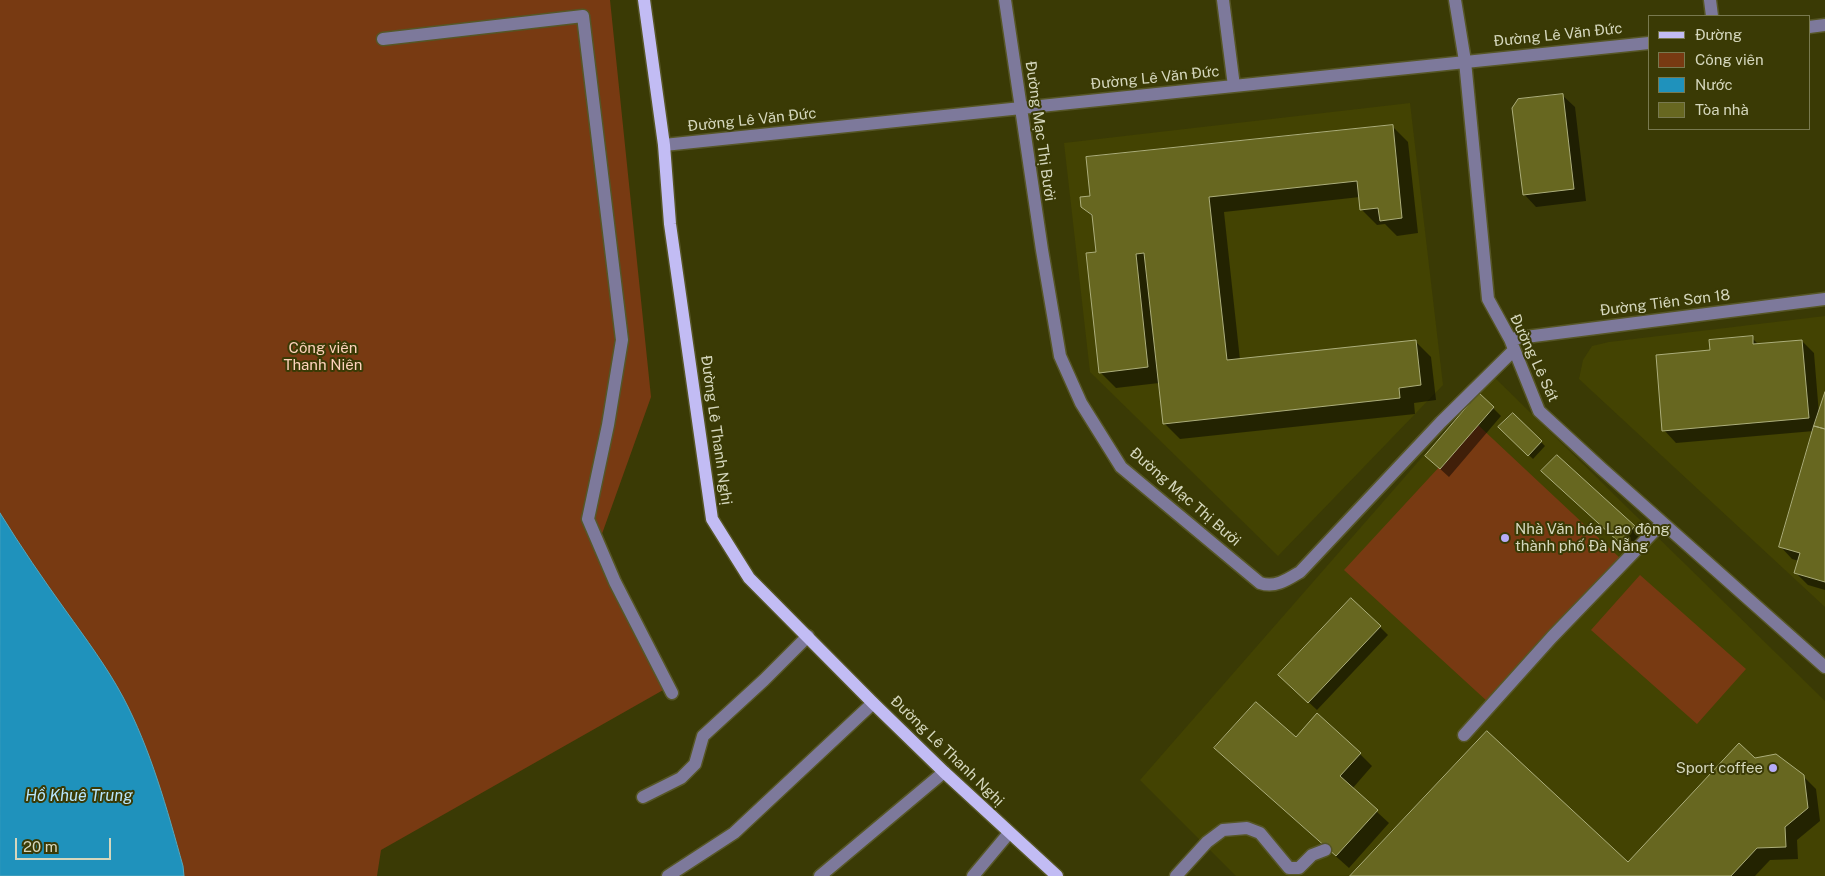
<!DOCTYPE html>
<html>
<head>
<meta charset="utf-8">
<style>
  body { margin:0 }
  #map { position:relative; width:1825px; height:876px; overflow:hidden; background:#3a3a05; font-family:"Public Sans",sans-serif }
  canvas { display:block }
  .legend { position:absolute; left:1648px; top:15px; width:162px; height:115px; box-sizing:border-box; background:#3a3a05; border:1px solid #78794f; margin:0; padding:6px 9px; list-style:none; font-size:15px; color:#d5d7bd }
  .legend li { display:flex; align-items:center; gap:10px; height:25px }
  .legend b { width:25px; border:1px solid #78794f }
  .scale { position:absolute; left:15px; top:838px; width:96px; height:22px; box-sizing:border-box; border:2px solid #d5d7bd; border-top:0; padding-left:6px; font-size:15px; line-height:18px; white-space:nowrap; color:#d5d7bd; -webkit-text-stroke:4px #3a3a05; paint-order:stroke }
</style>
</head>
<body>
<div id="map">
<canvas width="1825" height="876"></canvas>
<ul class="legend">
<li><b style="height:6px;background:#c2bcf4"></b>Đường</li>
<li><b style="height:14px;background:#783a12"></b>Công viên</li>
<li><b style="height:14px;background:#1f92bc"></b>Nước</li>
<li><b style="height:14px;background:#676720"></b>Tòa nhà</li>
</ul>
<div class="scale">20 m</div>
</div>
<script>
const context = document.querySelector('canvas').getContext('2d');
context.lineJoin = 'round';
function fillPath(path, color) { context.fillStyle = color; context.fill(path, 'evenodd'); }
function trace(path, color, width, dash) { context.strokeStyle = color; context.lineWidth = width; context.lineCap = dash ? 'butt' : 'round'; context.setLineDash(dash || []); context.stroke(path); }
function write(font, color, halo, rows, align = 'center') {
  context.font = font + ' "Public Sans",sans-serif'; context.lineWidth = 4; context.setLineDash([]); context.textBaseline = 'middle'; context.strokeStyle = halo; context.fillStyle = color; for (const [text, x, y, turn = 0] of rows) {
    context.save(); context.translate(x, y); context.rotate((+turn || 0) * Math.PI / 180); context.textAlign = isNaN(turn) ? turn : align; if (halo) context.strokeText(text, 0, 0); context.fillText(text, 0, 0); context.restore();
  }
}
fillPath(new Path2D(`
  M1410,103L1443,385L1278,556L1090,372L1064,143Z
  M1825,316V607L1579,379L1583,360L1592,346L1609,342Z
  M1493,376L1825,701V876H1236L1140,780Z`), '#434302');
fillPath(new Path2D(`
  M0,0H610L651,397L598,545L672,685L381,850L377,876H0Z
  M1478,425L1620,558L1488,702L1344,570Z
  M1640,575L1746,669L1697,724L1591,630Z`), '#783a12');
const water = new Path2D(`
  M0,513C21,547 43,579 66,611C86,639 107,667 123,697C151,750 167,809 183,866L184,876H0Z`);
fillPath(water, '#1f92bc');
trace(water, '#56a7bc', 1);
fillPath(new Path2D(`
  M1562,95L1575,107L1586,201L1536,207L1524,194Z
  M1392,126L1408,142L1418,233L1397,236L1385,224L1377,225L1361,209L1360,197L1224,212L1240,360L1415,341L1431,357L1436,400L1414,403L1415,414L1180,439L1164,423L1159,383L1116,388L1100,372L1097,253L1094,218L1082,207L1092,197Z
  M1752,338L1759,345L1802,341L1814,353L1819,414L1825,396V590L1808,585L1795,572L1799,561L1792,559L1780,546L1814,431L1676,443L1664,430L1712,351Z
  M1493,408L1501,416L1449,477L1426,456Z
  M1513,414L1545,446L1533,459L1500,427Z
  M1557,457L1643,536L1629,551L1551,480Z
  M1380,627L1388,635L1317,710L1288,683Z
  M1296,739L1360,754L1372,766L1352,789L1389,823L1349,868L1228,760Z
  M1755,760L1803,776L1816,789L1820,821L1797,840L1798,859L1770,860L1755,876H1352L1628,864Z`), '#0007');
const building = new Path2D(`
  M1563,94L1574,189L1523,195L1512,108L1518,99Z
  M1393,125L1402,218L1380,221L1378,208L1360,210L1357,181L1209,197L1227,360L1416,340L1421,385L1399,388L1400,398L1163,424L1144,253L1136,254L1148,367L1099,373L1086,253L1096,252L1092,215L1081,207L1080,197L1090,196L1086,157Z
  M1753,336V344L1802,340L1809,418L1662,431L1656,355L1710,350L1709,340Z
  M1825,392V429L1814,426Z
  M1479,393L1494,407L1440,469L1425,456Z
  M1513,413L1542,441L1528,456L1498,427Z
  M1814,426L1825,429V582L1794,573L1800,553L1779,547Z
  M1557,455L1635,526L1620,543L1541,471Z
  M1351,598L1381,626L1308,703L1278,675Z
  M1256,702L1296,737L1317,713L1361,753L1340,776L1378,810L1336,856L1214,748Z
  M1487,731L1628,862L1739,743L1755,758L1776,754L1804,775L1808,808L1785,827L1786,847L1757,848L1731,876H1350Z`);
fillPath(building, '#676720');
trace(building, '#acae7b', 1);
const minor = new Path2D(`
  M1005,0L1042,250L1060,356L1081,403L1121,467L1260,583C1275,588 1287,580 1300,572L1441,422L1514,350
  M1223,0L1234,86
  M1455,0L1465,61L1488,299L1510,339L1539,411L1601,468L1825,667
  M1710,0L1712,16
  M1809,27L1825,25
  M383,39L583,16L622,340L608,425L588,519L615,582L672,693
  M664,145L1649,43
  M1510,339L1825,299
  M1464,735L1552,637L1662,523
  M643,797L681,778L695,764L703,736L764,680L808,636
  M668,876L734,833L873,703
  M820,876L944,772
  M973,876L1009,833
  M1176,876L1207,842L1223,830L1247,828L1260,833L1289,868H1299L1312,855L1325,850`);
const major = new Path2D(`
  M644,0L664,145L670,224L712,519L749,578L873,703L944,772L1057,876`);
trace(minor, '#565626', 15);
trace(major, '#565626', 15);
trace(minor, '#7d799b', 12);
trace(major, '#c2bcf4', 12);
for (const [x, y, r, color] of [
  [1505,538,5,"#b6acf8"],
  [1773,768,5,"#b6acf8"]
]) { const dot = new Path2D(); dot.arc(x, y, r, 0, 2 * Math.PI); context.fillStyle = color; context.fill(dot); trace(dot, '#3a3a05', 2); }
write('15px', '#d5d7bd', '#3a3a05', [
  ["Đường Lê Văn Đức",1558,35,-6],
  ["Đường Lê Văn Đức",1155,78,-6],
  ["Đường Lê Văn Đức",752,120,-6],
  ["Đường Mạc Thị Bưởi",1040,131,82],
  ["Đường Tiên Sơn 18",1665,303,-7],
  ["Đường Lê Sát",1534,358,65],
  ["Đường Lê Thanh Nghị",716,430,82],
  ["Đường Mạc Thị Bưởi",1185,497,41],
  ["Đường Lê Thanh Nghị",947,751,44]
]);
write('15px', '#fed2bc', '#3a3a05', [
  ["Công viên",323,348],
  ["Thanh Niên",323,365]
]);
write('15px', '#d5d7bd', '#3a3a05', [
  ["Nhà Văn hóa Lao động",1515,529],
  ["thành phố Đà Nẵng",1515,546],
  ["Sport coffee",1763,768,"right"]
], 'left');
write('italic 16px', '#b7e5fd', '#3a3a05', [
  ["Hồ Khuê Trung",79,796]
]);
</script>
</body>
</html>
